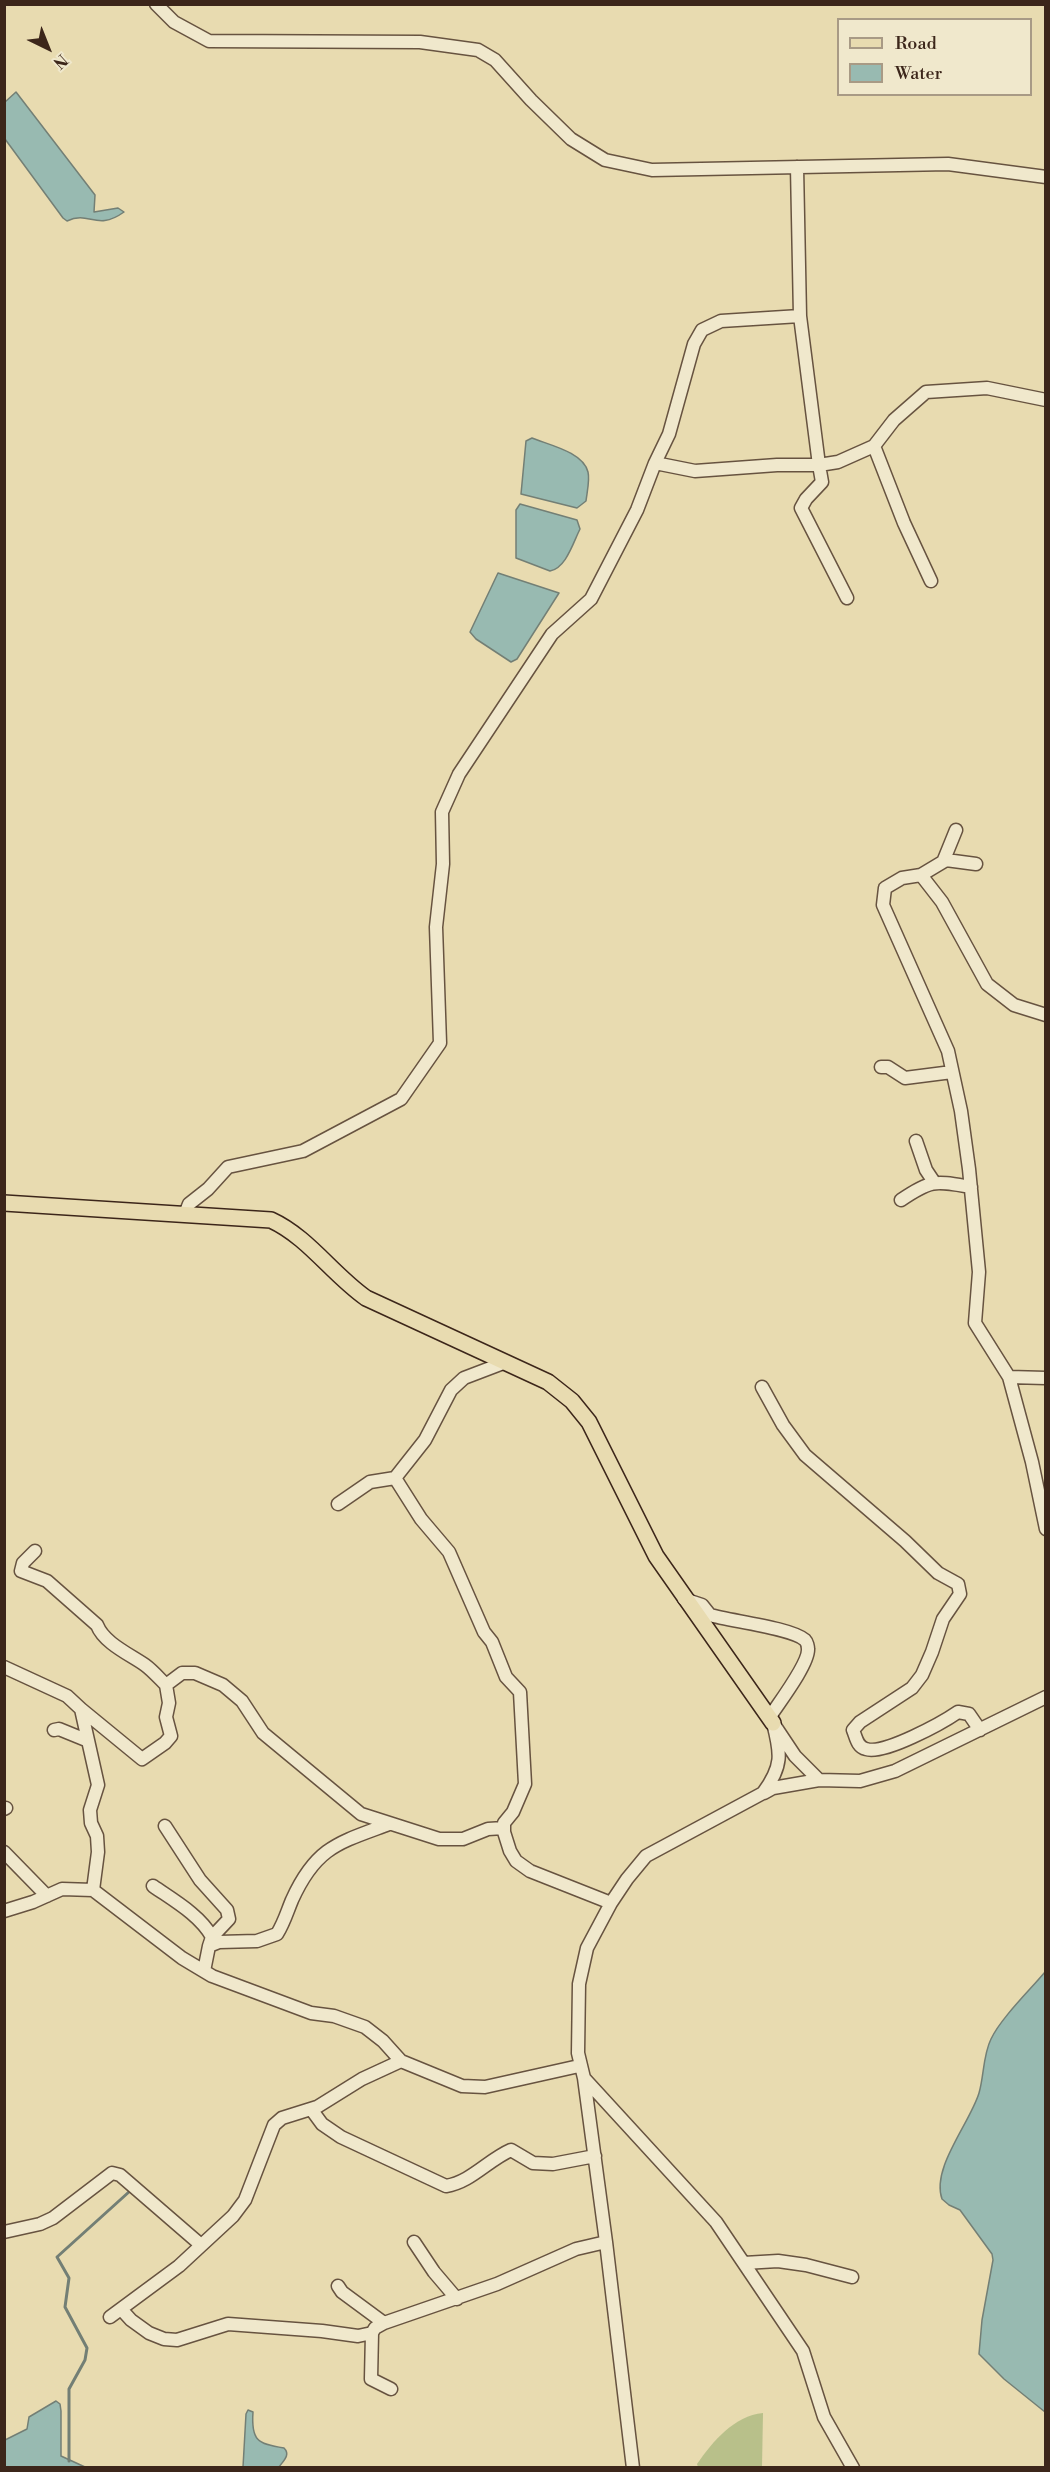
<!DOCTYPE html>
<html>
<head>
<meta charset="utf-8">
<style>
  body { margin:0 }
  #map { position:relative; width:1050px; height:2472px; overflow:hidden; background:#e8dbb0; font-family:"Libre Bodoni",serif }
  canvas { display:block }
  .frame { position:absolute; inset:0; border:6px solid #3c261a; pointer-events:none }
  .legend { position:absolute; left:837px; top:18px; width:195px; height:78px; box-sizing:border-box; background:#f0e8cc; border:2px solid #a89a85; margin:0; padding:8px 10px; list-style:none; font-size:18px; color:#3c261a }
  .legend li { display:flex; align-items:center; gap:12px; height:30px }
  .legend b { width:30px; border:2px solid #a89a85 }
  .north { position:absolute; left:18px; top:18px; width:60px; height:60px; -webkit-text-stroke:4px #f0e8cc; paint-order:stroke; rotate:137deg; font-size:16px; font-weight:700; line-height:24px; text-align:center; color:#3c261a }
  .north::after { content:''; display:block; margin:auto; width:21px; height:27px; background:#3c261a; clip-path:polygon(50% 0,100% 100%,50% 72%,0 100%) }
</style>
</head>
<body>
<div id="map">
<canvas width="1050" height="2472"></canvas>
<div class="frame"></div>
<ul class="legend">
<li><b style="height:8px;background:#e8dbb0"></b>Road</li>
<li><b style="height:16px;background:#98bab1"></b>Water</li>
</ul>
<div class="north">N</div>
</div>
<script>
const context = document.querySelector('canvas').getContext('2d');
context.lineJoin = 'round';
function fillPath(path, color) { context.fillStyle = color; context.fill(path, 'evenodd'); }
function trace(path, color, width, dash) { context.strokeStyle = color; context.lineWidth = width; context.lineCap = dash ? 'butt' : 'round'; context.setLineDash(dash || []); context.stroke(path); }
fillPath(new Path2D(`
  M763,2413L762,2467H698L697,2464C713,2441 734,2416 763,2413Z`), '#b8c08a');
const water = new Path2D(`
  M16,92L95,195L94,212L118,208L124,212C96,232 90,210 67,221L63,218L5,139V102Z
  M532,438C549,445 583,452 588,472C590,480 587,492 586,501L577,508L521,494L526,441Z
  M520,504L577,520L580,529C573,543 566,568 550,571L516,558V510Z
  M498,573L559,593L517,659L511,662L476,639L470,632Z
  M1045,1972V2412L1004,2379L979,2354L982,2320L993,2260L992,2254L960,2210L949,2205L942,2199C931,2168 970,2123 979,2093C984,2076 983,2055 991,2039C1001,2018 1030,1990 1045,1972Z
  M56,2401L60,2404L61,2411V2456L85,2467H5V2440L27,2429L29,2417Z
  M248,2410L253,2412C251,2440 257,2444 284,2448C291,2455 283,2461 279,2467H243L246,2414Z`);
fillPath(water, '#98bab1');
trace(water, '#737f75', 1.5);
trace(new Path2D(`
  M69,2461V2389L85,2360L87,2348L65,2307L69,2278L57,2257L130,2191`), '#737f75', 3);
const minor = new Path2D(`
  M156,4L174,22L209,41L420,42L478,50L495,60L531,100L571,139L605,160L652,170L948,164L1046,177
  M655,463L695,471L777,465H819L800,316L797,167
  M931,581L904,523L874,446L894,420L926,392L987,388L1046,400
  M847,598L801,508L806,499L822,482L819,465L838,462L874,446
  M943,862L956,830
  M976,864L946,860L921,875L902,878L885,888L883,905L948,1051L961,1111L969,1169L979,1272L975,1323L1009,1377L1046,1378
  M921,875L942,902L987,984L1014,1005L1046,1015
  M881,1067H888L905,1078L952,1072
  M916,1141L926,1170L934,1182
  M901,1200C932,1179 935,1181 971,1187
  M185,1214L189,1204L208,1189L228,1167L303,1151L401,1099L440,1043L436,927L443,864L442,812L459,774L552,634L591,599L637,510L655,463L669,434L694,344L702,330L721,321L800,316
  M1009,1377L1032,1462L1046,1529
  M762,1387L783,1425L805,1455L905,1541L938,1573L958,1584L960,1594L943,1619L932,1652L922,1675L912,1688L860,1722L853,1730C856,1737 857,1747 866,1749C884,1755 942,1723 958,1712L969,1714L980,1730
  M395,1478L421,1519L449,1552L484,1632L492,1642L506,1677L520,1692L525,1784L513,1812L504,1823V1832L510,1851L516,1861L530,1871L611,1903
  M338,1504L370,1482L395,1478L425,1440L451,1390L464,1378L506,1362
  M35,1551L23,1563L21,1571L47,1581L97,1625C104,1643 129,1654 145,1665C152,1670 159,1678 166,1685L182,1673H195L223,1685L242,1701L263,1733L361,1814L439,1839H463L488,1829L504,1828
  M684,1599L702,1605L710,1615C730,1621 792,1628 805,1640C807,1642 808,1647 808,1649C809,1664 778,1704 769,1718
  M4,1667L67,1696L81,1709L98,1785L90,1810L91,1823L97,1836L98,1852L93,1890
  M81,1709L142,1759L165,1743L171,1736L166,1717L169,1703L166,1685
  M54,1730L59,1729L86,1740
  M764,1793L773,1788L819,1780
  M4,1809L6,1808
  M165,1826L200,1880L227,1910L229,1919L212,1937L209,1946
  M4,1852L47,1896
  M153,1886C173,1900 200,1915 212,1937
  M4,1911L33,1902L62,1889L93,1890L182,1958L212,1976L311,2013L334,2016L365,2027L383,2041L401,2061L462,2086L485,2087L579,2066
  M204,1971L209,1946L219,1942L257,1941L277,1934C284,1923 287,1912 292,1900C316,1847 338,1843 389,1824
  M311,2109L322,2124L341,2137L446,2186C471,2182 488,2160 511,2150L533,2163L553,2164L595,2156
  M4,2232L40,2224L53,2218L112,2173L120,2175L201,2245
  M414,2242L434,2272L457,2299
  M606,2242L633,2468
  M744,2263L778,2261L806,2265L852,2277
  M338,2286L342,2292L384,2323
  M121,2309L131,2320L149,2333L164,2339L177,2340L228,2324L322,2331L358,2336L372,2333L375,2328L384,2323L497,2284L576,2249L606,2242L584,2078
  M110,2317L179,2266L233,2216L245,2200L274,2125L282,2118L317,2107L362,2079L401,2061
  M372,2333L371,2379L391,2389
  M853,2468L824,2417L803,2351L716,2222L584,2078L578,2053L579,1984L587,1948L611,1903L627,1879L646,1856L763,1793C783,1766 781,1754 773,1723L795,1756L819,1780L860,1781L895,1771L1046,1697`);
const major = new Path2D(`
  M4,1203L271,1220C308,1237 332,1274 366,1298L548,1382L572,1401L589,1422L656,1556L773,1723`);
trace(minor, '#675340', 15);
trace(major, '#3c261a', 18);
trace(minor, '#f0e8cc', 12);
trace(major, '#e8dbb0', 15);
</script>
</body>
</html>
